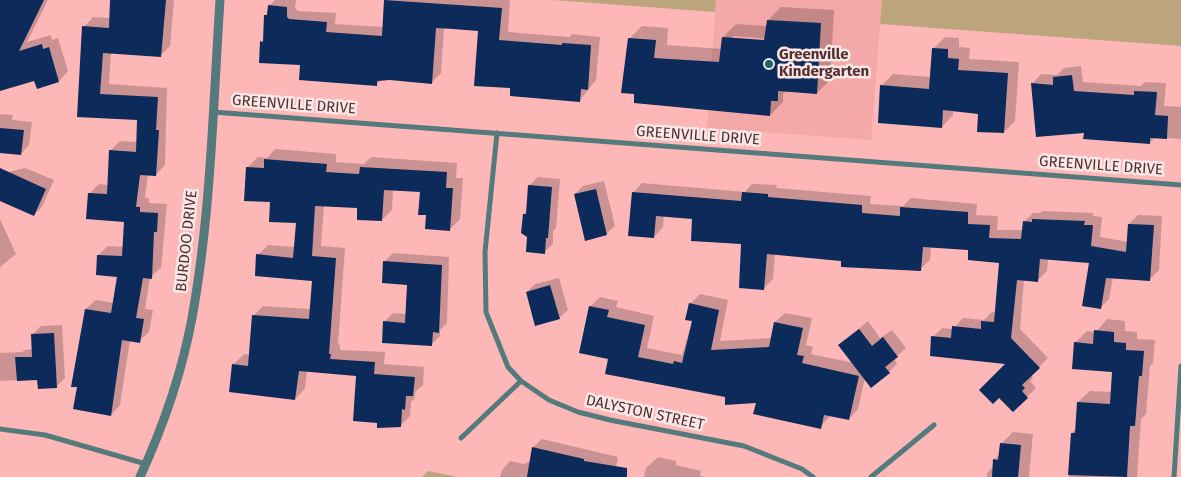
<!DOCTYPE html>
<html>
<head>
<meta charset="utf-8">
<style>
  body { margin:0 }
  canvas { display:block; background:#fdb7b6 }
</style>
</head>
<body>
<canvas width="1181" height="477"></canvas>
<script>
const context = document.querySelector('canvas').getContext('2d');
context.lineJoin = 'round';
function fillPath(path, color) { context.fillStyle = color; context.fill(path, 'evenodd'); }
function trace(path, color, width, dash) { context.strokeStyle = color; context.lineWidth = width; context.lineCap = dash ? 'butt' : 'round'; context.setLineDash(dash || []); context.stroke(path); }
function write(font, color, halo, rows, align = 'center') {
  context.font = font + ' "Fira Sans",sans-serif'; context.lineWidth = 5; context.setLineDash([]); context.textBaseline = 'middle'; context.strokeStyle = halo; context.fillStyle = color; for (const [text, x, y, turn = 0] of rows) {
    context.save(); context.translate(x, y); context.rotate((+turn || 0) * Math.PI / 180); context.textAlign = isNaN(turn) ? turn : align; if (halo) context.strokeText(text, 0, 0); context.fillText(text, 0, 0); context.restore();
  }
}
fillPath(new Path2D(`
  M716,0H882L871,140L707,128Z`), '#f4a9a8');
fillPath(new Path2D(`
  M553,0H716L715,12Z
  M882,0H1181V46L880,24Z
  M428,471L458,477H422Z`), '#bca47c');
fillPath(new Path2D(`
  M0,0H48L27,42L51,35L52,40L58,38L68,71L59,81L35,79L0,90Z
  M112,0H174L170,46L160,56L111,53L109,84L167,88L165,165L156,175L148,174L145,198H149V203L167,204L161,268L150,277L145,309L153,310L149,332L139,341L130,340L120,405L111,415L86,309L96,300L114,303L119,276L98,255L108,246L124,247L125,220L89,194L99,184L108,185L110,151L120,141L137,142L139,119L79,116L84,27L93,17L110,18Z
  M275,0H296L295,8L298,11L336,13L335,24L384,27L385,0H510L508,32L570,37L572,34L600,37L596,80L580,100L512,87L479,30L444,27L441,73L432,82L390,79L381,80L377,84L301,64L261,42L264,39L266,16L269,13V6Z
  M781,7L834,10L830,80L817,93L786,91L783,94V102L770,115L635,102L629,39L642,26L668,28L667,45L722,49L723,37L736,24L767,26L768,20ZM733,36L771,39V41L733,39Z
  M945,37L959,38V47L970,48L969,59L1019,62L1015,121L1004,132L979,113L953,110V115L942,127L882,85L893,74L931,77L933,49Z
  M1081,66L1083,82L1141,86L1145,82L1166,83L1164,106L1181,107V139L1155,137L1150,143L1085,132L1032,84L1041,74L1057,75L1064,68Z
  M0,114L13,115L12,120L32,122L29,145L21,154L0,152Z
  M275,149L336,154V162L364,164L371,157L457,163L456,178H463L460,219L450,229L427,214L421,191L393,189L392,210L382,220L359,207L324,205L321,246L345,248L338,344L340,345V350L385,352L384,364L424,367L423,385L415,392V398L411,402L410,416L400,426L378,421L357,375L307,371L305,389L295,399L230,391L234,364L244,354L250,355L253,316L263,306L311,309L314,280L258,255L268,245L295,247L297,222L271,201L248,167L258,157L267,158Z
  M25,168L54,180L42,207L34,215L0,200V174Z
  M538,177L560,179L556,228L553,231V244L544,252L528,236L524,214L527,211L529,186Z
  M604,181L615,226L606,234L575,194L583,186Z
  M642,183L745,192L752,184L777,185L776,188L871,196L870,204L903,206L911,198L977,204L976,215L998,216L997,230H1023L1024,222L1033,213H1040L1043,211L1093,213V216L1102,217L1100,237L1128,242L1129,224L1138,215L1162,216L1159,270L1150,279L1113,277L1109,299L1100,308L1090,262L1048,259L1047,271L1038,280L1024,279L1020,329L1048,358L1031,375L1033,378L1030,381L1036,388L1013,411L1007,363L933,337L942,328L953,329L963,318L984,320L992,312L996,313L1000,261L970,248L931,246L930,260L920,269L775,254L773,279L763,289L743,243L694,218L664,215L663,227L654,237L633,193Z
  M0,219L16,254L0,267Z
  M393,253L449,257L447,323L440,330V336L431,345L384,322L393,313L406,314L408,283L385,261Z
  M559,278L568,310L559,318L527,292L535,284Z
  M700,294L728,300L720,341L772,338L775,322L785,313L812,318L806,345L813,347L811,354L854,363L839,345L868,321L880,338L892,330L906,348L894,359L897,364L889,372L865,378L858,409L849,419L831,415L820,427L757,402L610,358L590,307L600,297L618,301L616,307L654,316L647,348L682,355L693,320L690,304Z
  M1107,319L1125,321V331L1137,332V339L1155,340L1153,363L1150,366L1146,414L1141,419L1137,477H1063H1069L1072,433L1076,429L1078,402L1090,391L1112,392L1113,371L1075,343L1087,331L1096,332Z
  M62,325L65,378L56,387L39,379L0,381V353L22,352L25,350L33,349L32,335L41,326Z
  M1013,432L1033,434L1029,477H987V473L994,466V460L1000,454L1001,444Z
  M542,439L618,457L614,477H500L502,470L510,461L524,464L531,461L533,447Z
  M658,457L676,461V465L701,471L700,476L707,477H644L646,468Z`), '#0003');
fillPath(new Path2D(`
  M0,0H44L19,51L42,44L43,49L49,47L59,82L37,89L34,81L0,91Z
  M110,0H166L161,57L103,53L100,94L158,97L156,130H159L156,176L140,175L136,207H140V212L158,213L157,232H154L152,279L143,278L136,318L144,319L140,343L122,340L111,416L73,409L77,387H71L85,309L111,313L117,277L96,275L97,255L122,256L124,222L86,219L88,193L107,194L109,150L136,152L137,120L77,117L82,26L109,28Z
  M384,0L502,8L499,40L562,45V43L591,45L588,90L581,89L580,102L510,96V88L474,86L478,31L453,29L436,28L432,84L390,80L377,81V86L299,80L300,65L259,63L260,41L263,42L264,15H267L268,5L287,7V17L289,19L327,22L326,32L382,36Z
  M767,20L821,23L817,94L778,91V101H771L770,116L634,103V94L621,93L628,38L656,40L654,58L719,62L722,37L764,40Z
  M932,48L948,49V58L959,59L958,70L1008,73L1004,133L977,132L978,114L943,110L942,128L878,123L880,85L929,89Z
  M1072,75L1074,91L1134,95V91L1157,92L1155,115L1168,116L1167,139L1150,138V144L1083,139L1084,133L1036,137L1031,83L1053,85V77Z
  M0,128L24,130L21,155L0,153Z
  M264,159L327,164L326,172L359,174L360,167L447,172L446,188H453L450,231L425,229L426,215H418L420,192L384,190L382,221L357,220V208L315,206L312,256L336,258L329,354H331L330,359L375,362L374,374L415,377L413,396H406L405,410L402,409L401,427L377,428V423L353,421L356,376L299,371L295,400L229,392L232,364L248,366L252,315L309,319L312,281L255,276L256,254L293,258L296,223L269,222L270,202L244,201L246,167L264,168Z
  M0,168L46,189L34,216L0,201Z
  M528,185L552,187L548,238H546L545,254L526,252L527,237L521,233L523,214H526Z
  M596,189L607,235L585,241L574,194Z
  M632,192L741,201L742,192L768,194V197L862,205V213L900,216V207L968,212V224L990,225L989,238L1021,239L1023,221L1032,222V219L1085,221L1084,225H1093L1091,246L1126,252L1128,224L1154,225L1150,281L1106,278L1101,309L1082,306L1089,263L1040,259L1038,282L1017,280L1011,338L1040,368L1022,385L1025,388L1022,391L1028,398L1013,412L999,398L993,404L979,390L1005,364L930,356L931,336L951,338L952,326L981,329V321L994,322L999,263L968,260V250L923,247L921,271L841,267V261L767,254L764,290L739,288L741,244L691,241L692,219L656,216L654,238L628,236Z
  M383,261L442,265L439,333L433,332L432,346L382,343L383,321L405,323L407,285L382,283Z
  M550,285L560,319L535,326L526,292Z
  M689,303L719,310L711,350L769,347L774,322L803,328L797,355L804,356L802,363L859,376L849,420L824,415L821,429L753,414L756,403L725,405V397L605,374L608,359L579,353L589,306L609,310L607,317L645,325L638,357L673,364L674,361L682,363L692,321L685,320Z
  M859,329L872,346L883,337L898,357L885,367L890,373L871,388L838,345Z
  M1094,330L1114,332V342L1126,343V350L1144,351L1142,376H1139L1135,426H1130L1127,477L1068,475L1071,433H1075L1077,402L1110,404L1112,372L1072,369L1074,342L1093,344Z
  M54,333L57,388L38,389L37,380L17,381L15,357H32L31,334Z
  M1000,443L1021,445L1018,477H992L993,459L998,460Z
  M532,447L584,459V461L627,468V477H527Z`), '#0c2a5a');
trace(new Path2D(`
  M213,112L1181,185
  M497,133L485,252L486,312L508,367L521,381L549,400L578,412L610,420L744,446L802,469L813,477
  M0,429L45,435L146,464
  M461,438L521,381
  M871,477L934,425
  M1174,477L1181,366`), '#547a7c', 5);
trace(new Path2D(`
  M140,477C163,427 182,372 192,318C211,214 213,106 220,0`), '#547a7c', 9);
for (const [x, y, r, color] of [
  [769,64,5,"#176569"]
]) { const dot = new Path2D(); dot.arc(x, y, r, 0, 2 * Math.PI); context.fillStyle = color; context.fill(dot); trace(dot, '#fae7e7', 2); }
write('bold 15px', '#533030', '#fae7e7', [
  ["Greenville",779,55],
  ["Kindergarten",779,72]
], 'left');
write('15px', '#533030', '#fae7e7', [
  ["GREENVILLE DRIVE",294,105,4],
  ["GREENVILLE DRIVE",698,136,4],
  ["GREENVILLE DRIVE",1101,166,4],
  ["BURDOO DRIVE",187,241,-84],
  ["DALYSTON STREET",645,413,12]
]);
</script>
</body>
</html>
